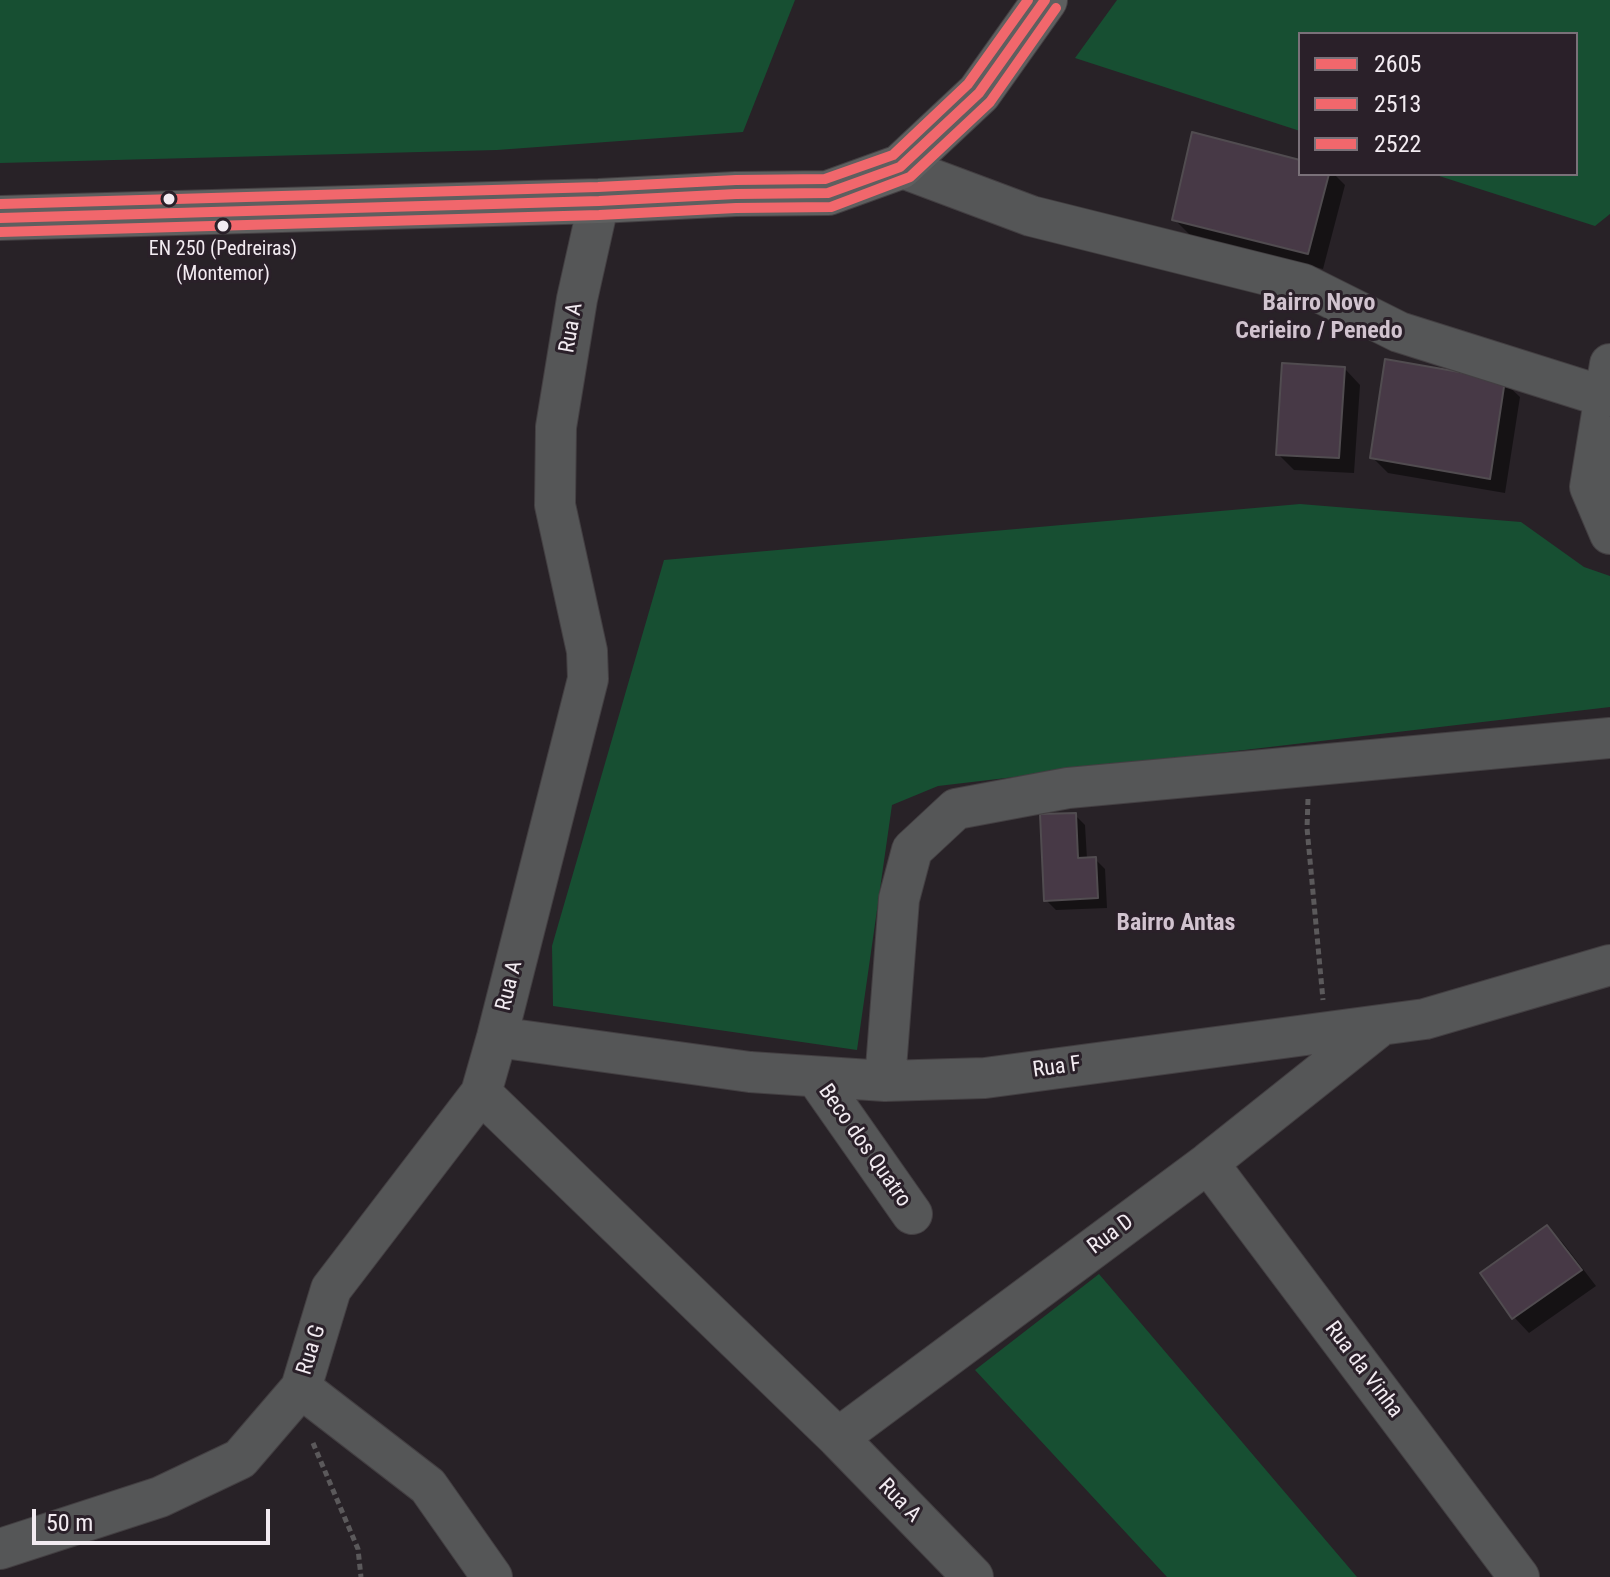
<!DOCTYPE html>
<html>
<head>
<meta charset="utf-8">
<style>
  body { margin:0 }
  #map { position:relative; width:1610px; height:1577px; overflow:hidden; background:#282227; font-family:"Roboto Condensed",sans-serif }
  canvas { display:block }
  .legend { position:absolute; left:1298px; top:32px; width:280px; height:144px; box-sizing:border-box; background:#2a2029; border:2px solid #7a7179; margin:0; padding:10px 14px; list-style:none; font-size:24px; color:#f2ebf1 }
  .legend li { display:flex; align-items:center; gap:16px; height:40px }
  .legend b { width:40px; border:2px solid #7a7179 }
  .scale { position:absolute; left:32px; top:1509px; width:238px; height:36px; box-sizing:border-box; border:4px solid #f2ebf1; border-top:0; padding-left:10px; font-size:24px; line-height:28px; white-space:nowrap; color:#f2ebf1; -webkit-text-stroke:6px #2a2029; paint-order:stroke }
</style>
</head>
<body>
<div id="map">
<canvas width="1610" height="1577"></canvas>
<ul class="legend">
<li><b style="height:10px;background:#f1676c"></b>2605</li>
<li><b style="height:10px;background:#f1676c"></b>2513</li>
<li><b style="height:10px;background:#f1676c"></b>2522</li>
</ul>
<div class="scale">50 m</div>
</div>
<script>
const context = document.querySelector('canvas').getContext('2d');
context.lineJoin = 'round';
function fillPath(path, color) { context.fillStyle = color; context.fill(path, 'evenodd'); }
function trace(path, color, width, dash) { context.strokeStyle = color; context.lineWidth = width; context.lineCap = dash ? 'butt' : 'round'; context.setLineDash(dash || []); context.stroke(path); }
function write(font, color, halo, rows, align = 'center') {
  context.font = font + ' "Roboto Condensed",sans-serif'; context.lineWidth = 6; context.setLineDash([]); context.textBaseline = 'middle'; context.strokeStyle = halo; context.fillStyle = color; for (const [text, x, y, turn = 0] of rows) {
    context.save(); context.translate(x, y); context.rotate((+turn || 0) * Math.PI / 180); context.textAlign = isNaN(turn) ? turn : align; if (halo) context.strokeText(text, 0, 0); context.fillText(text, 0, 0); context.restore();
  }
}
fillPath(new Path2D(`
  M0,0H795L743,132L497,150L0,163Z
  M1117,0H1610V214L1595,226L1433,174H1576V34H1300V131L1075,58Z
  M1300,504L1521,522L1584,567L1610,576V707L938,786L892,805L857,1050L553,1006L552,946L664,560Z
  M1099,1274L1357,1577H1167L975,1370Z`), '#174f32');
fillPath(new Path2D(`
  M1300,162V174H1334L1345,185L1323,269L1190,235L1174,219Z
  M1345,369L1360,385L1354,473L1294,470L1278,454Z
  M1504,382L1520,397L1505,493L1388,473L1372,457Z
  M1075,815L1085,825L1087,859H1095L1105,869L1107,908L1056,910L1046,900Z
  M1547,1227L1563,1243L1596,1286L1529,1333L1514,1317Z`), '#0007');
const building = new Path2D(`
  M1192,132L1300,160V174H1329L1308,254L1172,220Z
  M1385,359L1505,380L1490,479L1370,458Z
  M1282,363L1345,367L1339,458L1276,455Z
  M1076,813L1078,858L1096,857L1098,898L1044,901L1040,814Z
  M1547,1225L1582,1270L1512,1319L1480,1273Z`);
fillPath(building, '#473946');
trace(building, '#514c50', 2);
const minor = new Path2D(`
  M900,167L1031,216L1303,284L1399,332L1605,397
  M599,201L577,299L556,427L555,505L587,651L588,679L497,1037L481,1093L838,1438L973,1577
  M1610,364L1590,487L1610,534
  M497,1037L750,1072L885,1081L985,1078L1425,1019L1610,965
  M816,1077L912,1214
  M885,1081L899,899L912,850L956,809L1068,788L1610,738
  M481,1093L331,1289L301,1388L428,1486L492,1577
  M1208,1163L1519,1577
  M838,1438L1208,1163L1380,1026
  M0,1549L160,1497L240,1459L301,1388`);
const major = new Path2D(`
  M0,218L599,201L736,194L828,193L900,167L979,93L1045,0`);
trace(minor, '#433f42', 42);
trace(major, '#433f42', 46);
trace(new Path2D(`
  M1308,799L1307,828L1323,1000
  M313,1443L358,1549L361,1577`), '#5b595b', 5, [6, 4]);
trace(minor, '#555657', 40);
trace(major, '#5e5f5f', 44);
trace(new Path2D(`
  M0,218L599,201L736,194L828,193L900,167L979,93L1045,0`), '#f1676c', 10);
trace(new Path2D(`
  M0,232L599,215L736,208L831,207L910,177L990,102L1056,8`), '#f1676c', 10);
trace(new Path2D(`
  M0,204L598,187L736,180L825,179L893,155L968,84L1028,0`), '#f1676c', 10);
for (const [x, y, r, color] of [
  [169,199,7,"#f2ebf1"],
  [223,226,7,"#f2ebf1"]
]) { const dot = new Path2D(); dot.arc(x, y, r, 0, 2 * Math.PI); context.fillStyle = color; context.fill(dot); trace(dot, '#2a2029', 3); }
write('20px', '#f2ebf1', '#2a2029', [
  ["EN 250 (Pedreiras)",223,250],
  ["(Montemor)",223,275]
]);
write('22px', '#f2ebf1', '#2a2029', [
  ["Rua A",572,328,-80],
  ["Rua A",510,986,-76],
  ["Rua F",1057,1068,-8],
  ["Beco dos Quatro",864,1146,55],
  ["Rua D",1111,1235,-37],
  ["Rua G",312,1350,-73],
  ["Rua da Vinha",1363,1370,53],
  ["Rua A",899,1501,46]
]);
write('bold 24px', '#d1c3cf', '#2a2029', [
  ["Bairro Novo",1319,304],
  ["Cerieiro / Penedo",1319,332],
  ["Bairro Antas",1176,924]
]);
</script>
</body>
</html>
